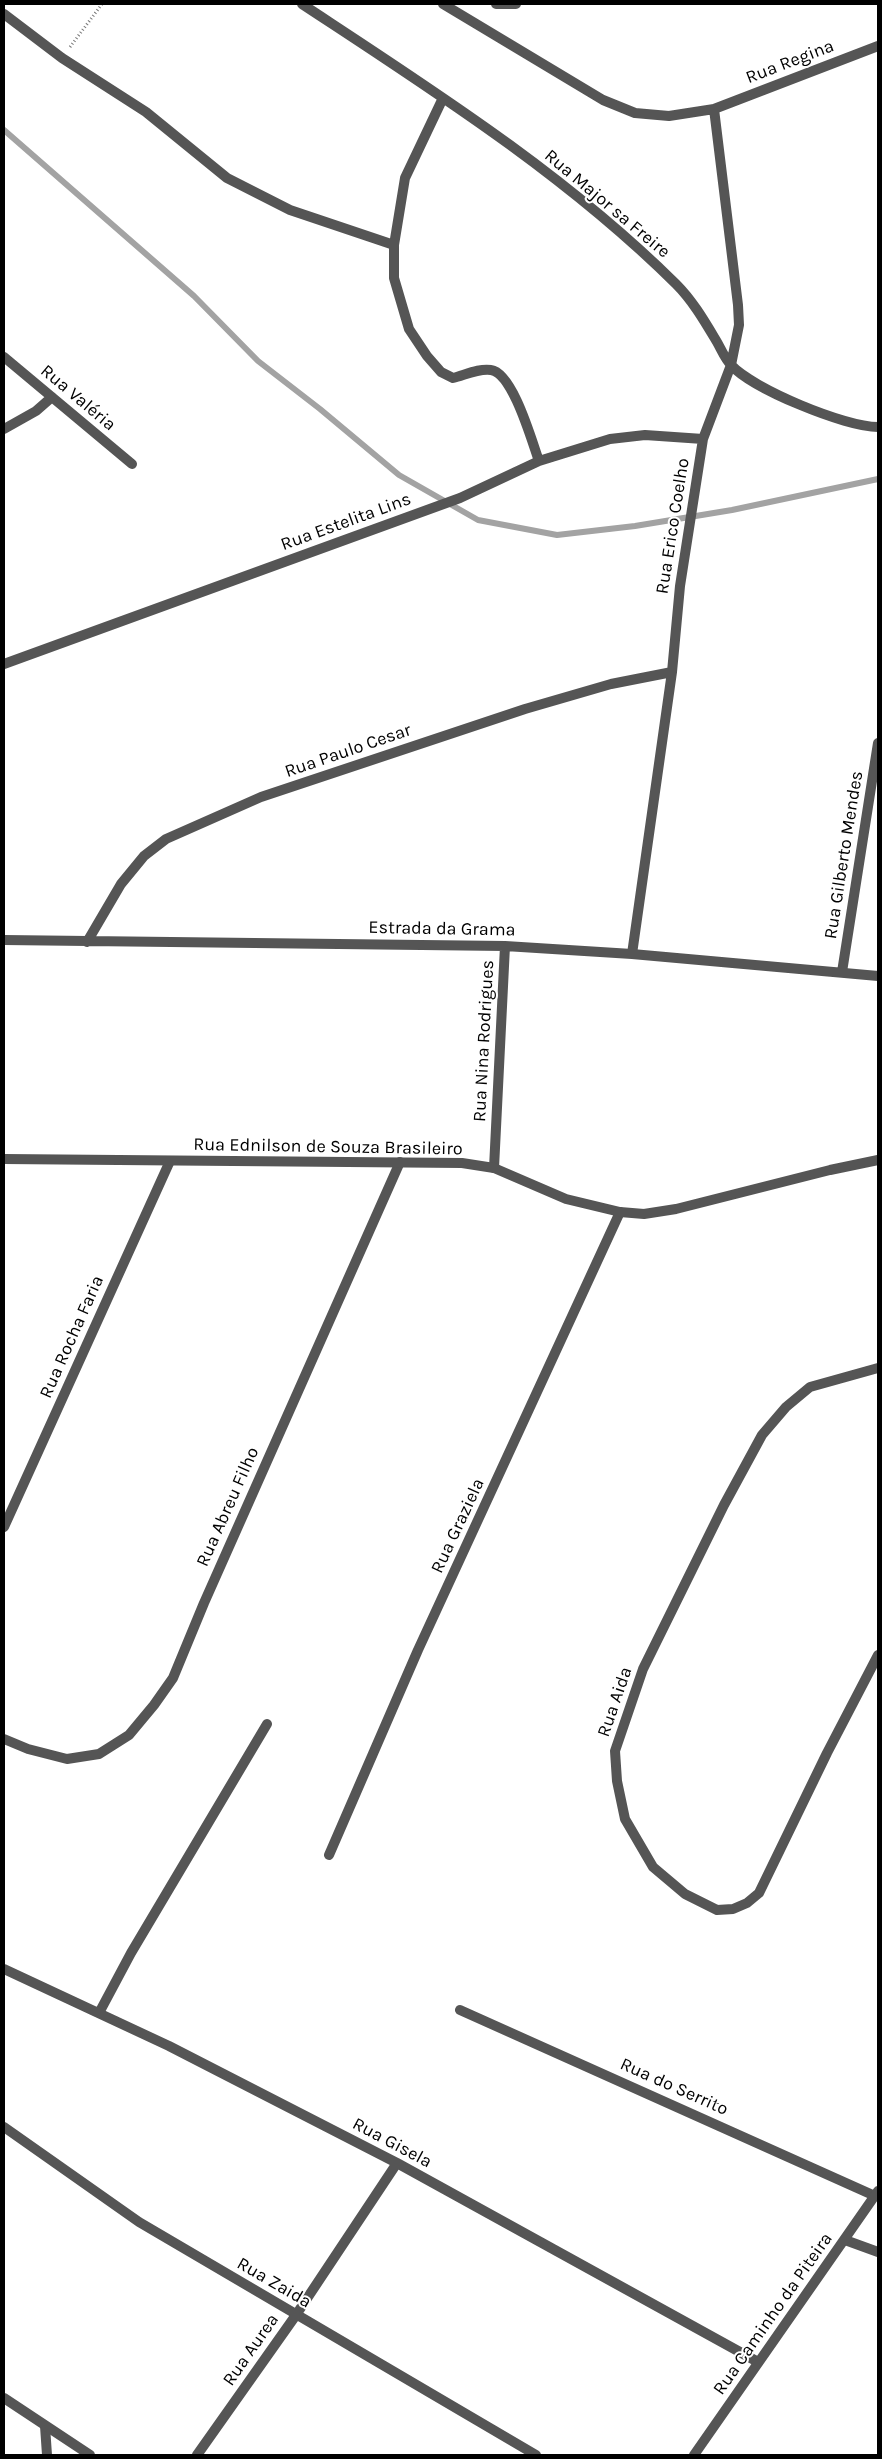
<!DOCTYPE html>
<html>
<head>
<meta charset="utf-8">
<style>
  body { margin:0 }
  #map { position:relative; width:882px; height:2459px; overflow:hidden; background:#fff; font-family:Karla,sans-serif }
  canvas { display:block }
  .frame { position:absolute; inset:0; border:5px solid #000; pointer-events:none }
</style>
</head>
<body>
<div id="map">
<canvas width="882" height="2459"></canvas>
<div class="frame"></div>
</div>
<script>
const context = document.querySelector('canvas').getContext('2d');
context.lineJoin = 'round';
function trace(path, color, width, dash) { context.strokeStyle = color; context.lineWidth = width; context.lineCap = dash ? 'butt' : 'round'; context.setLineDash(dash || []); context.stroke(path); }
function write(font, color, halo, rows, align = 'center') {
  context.font = font + ' Karla,sans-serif'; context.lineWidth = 4; context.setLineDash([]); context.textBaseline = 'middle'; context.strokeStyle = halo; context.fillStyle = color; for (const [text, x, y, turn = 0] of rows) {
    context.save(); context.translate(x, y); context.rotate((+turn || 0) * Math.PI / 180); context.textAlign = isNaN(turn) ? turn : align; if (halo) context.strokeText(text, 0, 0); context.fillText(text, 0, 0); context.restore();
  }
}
trace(new Path2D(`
  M4,130L194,296L258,361L320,409L399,475L478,520L557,535L635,526L732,510L878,479`), '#a3a3a3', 6);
trace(new Path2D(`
  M70,47L102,4`), '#777', 3, [1, 2.5]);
trace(new Path2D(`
  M302,4C431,89 565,174 676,284C693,301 705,322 717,342C721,349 725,359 731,365C753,389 845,427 878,427
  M443,4L603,100L635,113L669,116L714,109L878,46
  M496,4H516
  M4,14L62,58L146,112L227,178L290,210L394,245
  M443,98L405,178L394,245V278L409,329L427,356L441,372L453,378C465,375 479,368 491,370C513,373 532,442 539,461
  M4,357L132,464
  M4,429L36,411L52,397
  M4,664L460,498L539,461L610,439L645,435L703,439
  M4,940L505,946L632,954L878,976
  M87,942L121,884L144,856L166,839L261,797L525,709L611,684L672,672
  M632,954L672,672L680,586L703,439L731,365L739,325L738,305L714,109
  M842,972L878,743
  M494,1168L505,946
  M878,1368L810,1387L786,1407L762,1435L724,1505L643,1669L615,1751L617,1781L625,1819L653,1867L685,1894L717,1910L733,1909L747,1903L759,1893L827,1753L878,1655
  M4,1527L170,1161
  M4,1739L28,1749L67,1759L99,1754L129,1735L154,1705L173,1678L204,1603L400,1162
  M329,1855L418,1650L620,1212
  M4,1969L169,2046L397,2163L758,2362
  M460,2010L875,2196
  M99,2013L131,1953L267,1724
  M4,2127L139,2222L536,2455
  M845,2240L878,2252
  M45,2426L47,2455
  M197,2455L296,2315L397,2163`), '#555', 10);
trace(new Path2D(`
  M4,1159L462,1163L494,1168L566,1199L620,1212L644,1214L676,1209L830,1170L878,1160
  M4,2398L90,2455
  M694,2455L878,2191`), '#555', 10);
write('18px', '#000', '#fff', [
  ["Rua Regina",790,62,-21],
  ["Rua Major sa Freire",607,204,40],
  ["Rua Valéria",78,398,40],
  ["Rua Estelita Lins",346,522,-20],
  ["Rua Erico Coelho",673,526,-81],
  ["Rua Paulo Cesar",348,751,-19],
  ["Rua Gilberto Mendes",844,855,-81],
  ["Estrada da Grama",442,929,1],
  ["Rua Nina Rodrigues",484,1041,-87],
  ["Rua Ednilson de Souza Brasileiro",328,1147,1],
  ["Rua Rocha Faria",72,1337,-66],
  ["Rua Abreu Filho",228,1507,-66],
  ["Rua Graziela",458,1526,-65],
  ["Rua Aida",615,1702,-71],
  ["Rua do Serrito",674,2087,24],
  ["Rua Gisela",392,2143,28],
  ["Rua Zaida",274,2283,30],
  ["Rua Caminho da Piteira",773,2314,-55],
  ["Rua Aurea",251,2350,-55]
]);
</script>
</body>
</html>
